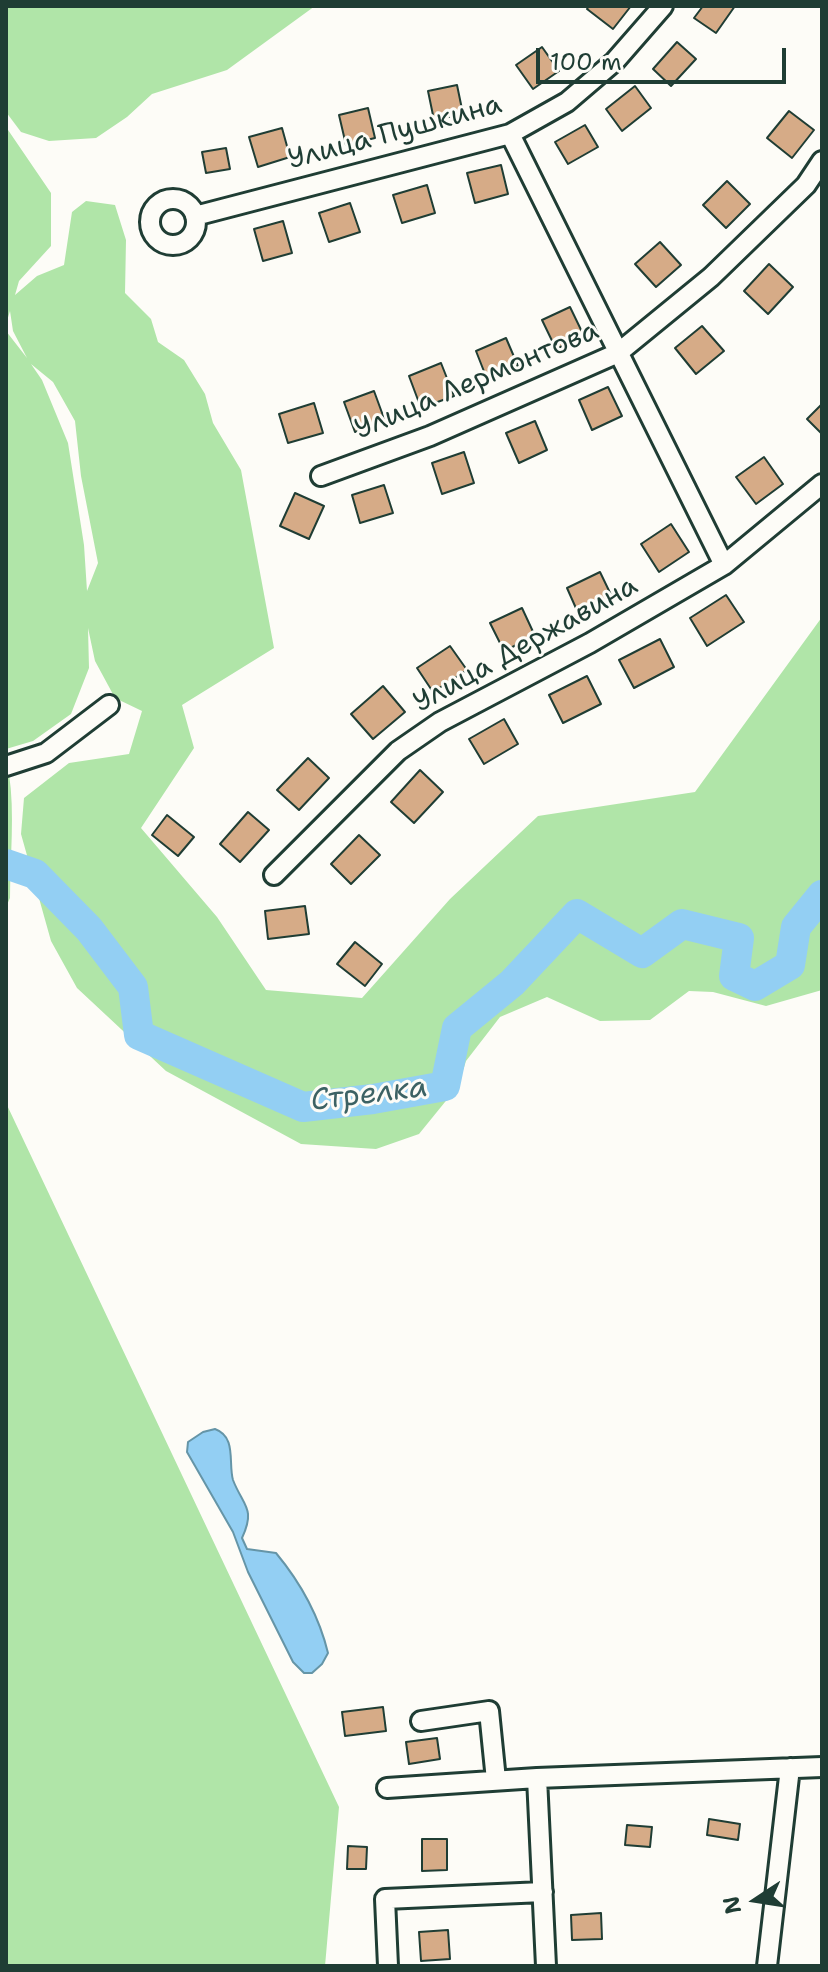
<!DOCTYPE html>
<html>
<head>
<meta charset="utf-8">
<style>
  body { margin:0 }
  #map { position:relative; width:828px; height:1972px; overflow:hidden; background:#fdfcf7; font-family:"Shantell Sans",sans-serif }
  canvas { display:block }
  .frame { position:absolute; inset:0; border:8px solid #1f3d34; pointer-events:none }
  .north { position:absolute; left:716px; top:1860px; width:80px; height:80px; -webkit-text-stroke:6px #fdfcf7; paint-order:stroke; rotate:258deg; font-size:22px; font-weight:700; line-height:32px; text-align:center; color:#1f3d34 }
  .north::after { content:''; display:block; margin:auto; width:28px; height:36px; background:#1f3d34; clip-path:polygon(50% 0,100% 100%,50% 72%,0 100%) }
  .scale { position:absolute; left:536px; top:48px; width:250px; height:36px; box-sizing:border-box; border:4px solid #1f3d34; border-top:0; padding-left:10px; font-size:24px; line-height:28px; white-space:nowrap; color:#1f3d34; -webkit-text-stroke:6px #fdfcf7; paint-order:stroke }
</style>
</head>
<body>
<div id="map">
<canvas width="828" height="1972"></canvas>
<div class="frame"></div>
<div class="north">N</div>
<div class="scale">100 m</div>
</div>
<script>
const context = document.querySelector('canvas').getContext('2d');
context.lineJoin = 'round';
function fillPath(path, color) { context.fillStyle = color; context.fill(path, 'evenodd'); }
function trace(path, color, width, dash) { context.strokeStyle = color; context.lineWidth = width; context.lineCap = dash ? 'butt' : 'round'; context.setLineDash(dash || []); context.stroke(path); }
function write(font, color, halo, rows, align = 'center') {
  context.font = font + ' "Shantell Sans",sans-serif'; context.lineWidth = 6; context.setLineDash([]); context.textBaseline = 'middle'; context.strokeStyle = halo; context.fillStyle = color; for (const [text, x, y, turn = 0] of rows) {
    context.save(); context.translate(x, y); context.rotate((+turn || 0) * Math.PI / 180); context.textAlign = isNaN(turn) ? turn : align; if (halo) context.strokeText(text, 0, 0); context.fillText(text, 0, 0); context.restore();
  }
}
fillPath(new Path2D(`
  M6,6H315L227,70L152,94L127,117L96,138L49,141L21,132L6,112Z
  M6,127L51,193V246L19,281L15,295L37,276L64,265L72,212L86,201L115,205L126,240L125,293L151,319L158,342L184,360L205,394L213,423L241,470L274,648L182,705L194,748L141,828L217,917L266,990L362,998L450,899L538,816L695,792L822,617V990L766,1006L713,992L689,991L650,1020L600,1021L547,997L500,1017L466,1061L458,1086L419,1134L376,1149L301,1144L166,1071L77,988L51,941L21,834L24,798L69,763L129,754L142,711L115,698L95,661L88,628L89,668L71,714L33,741L6,749V331L27,358L13,331L10,311L6,324ZM31,364L53,382L75,421L81,476L98,563L87,591L84,545L68,443L42,380Z
  M6,772L9,774C15,813 10,857 10,898L6,907Z
  M6,1103L339,1807L325,1966H6Z`), '#b0e5a8');
const water = new Path2D(`
  M215,1429C237,1437 228,1463 233,1480C243,1506 256,1508 242,1538L247,1549L276,1553C300,1582 319,1616 328,1653L322,1664L312,1673H304L293,1662L248,1572L233,1532L187,1452L188,1442L203,1432Z`);
fillPath(water, '#93cff3');
trace(water, '#6595a7', 2);
trace(new Path2D(`
  M6,864L35,874L89,929L133,987L139,1035L303,1107L373,1099L445,1086L457,1028L512,983L577,914L642,953L682,924L739,938L734,976L755,986L790,965L796,927L822,895`), '#93cff3', 30);
const building = new Path2D(`
  M589,6H631L613,29L587,9Z
  M703,6H735L716,33L694,18Z
  M677,42L696,59L671,86L653,69Z
  M542,47L559,71L533,89L516,65Z
  M457,85L463,114L434,120L428,91Z
  M635,86L651,108L622,131L606,109Z
  M368,108L375,138L346,145L339,115Z
  M789,111L814,130L792,158L767,138Z
  M585,125L598,147L568,164L555,142Z
  M282,128L290,157L258,167L249,137Z
  M226,148L230,169L206,173L202,152Z
  M501,165L508,194L475,203L467,173Z
  M727,181L750,204L726,228L703,205Z
  M427,185L435,213L402,223L393,195Z
  M350,203L360,232L329,242L319,213Z
  M283,221L292,253L263,261L254,229Z
  M660,242L681,265L656,287L635,264Z
  M769,264L793,287L768,314L744,291Z
  M570,307L584,336L556,349L542,320Z
  M702,326L724,351L696,374L675,348Z
  M506,338L518,366L487,379L476,351Z
  M441,363L454,396L421,408L409,376Z
  M608,387L622,416L592,430L579,400Z
  M374,391L385,421L355,432L344,402Z
  M314,403L323,433L288,443L279,414Z
  M822,404V434L807,419Z
  M535,421L547,450L519,463L506,433Z
  M464,452L474,483L442,494L432,463Z
  M764,457L783,484L756,504L736,477Z
  M384,485L393,513L360,523L352,495Z
  M295,493L324,506L309,539L280,526Z
  M671,524L689,552L659,572L641,544Z
  M600,572L613,599L579,615L567,588Z
  M726,595L744,622L707,646L690,618Z
  M522,608L535,636L504,651L490,623Z
  M660,639L674,667L634,688L619,660Z
  M450,646L467,670L433,692L417,668Z
  M587,676L601,704L563,723L549,695Z
  M383,686L405,712L373,739L351,714Z
  M504,719L518,744L484,764L469,739Z
  M308,758L329,778L299,810L277,790Z
  M420,770L443,792L414,823L391,802Z
  M248,812L269,830L240,862L220,844Z
  M167,815L194,837L178,856L152,835Z
  M359,835L380,855L351,884L331,864Z
  M305,906L309,934L268,939L265,911Z
  M355,942L382,964L365,986L337,964Z
  M383,1707L386,1731L345,1736L342,1712Z
  M437,1738L440,1759L409,1764L406,1742Z
  M709,1819L740,1824L738,1840L707,1835Z
  M627,1825L652,1827L650,1847L625,1845Z
  M422,1839H447V1870L422,1871Z
  M348,1846L367,1847L366,1869H347Z
  M601,1913L602,1939L572,1940L571,1915Z
  M448,1930L450,1959L421,1961L419,1932Z`);
fillPath(building, '#d6ab87');
trace(building, '#1f3d34', 2);
const minor = new Path2D(`
  M510,134L724,565
  M150 222a23 23 0 1 1 46 0a23 23 0 1 1-46 0Z
  M195,216L510,134L567,102L615,61L663,6
  M321,476L430,436L618,353L711,277L806,185L822,161
  M6,766L46,753L109,705
  M274,875L398,751L440,722L590,643L724,565L822,484
  M421,1721L489,1711L496,1780
  M537,1778L546,1966
  M387,1788L537,1778L822,1767
  M388,1966L385,1899L543,1892
  M767,1966L790,1768`);
trace(minor, '#1f3d34', 24);
trace(minor, '#fdfcf7', 18);
write('28px', '#1f3d34', '#fdfcf7', [
  ["Улица Пушкина",395,133,-15],
  ["Улица Лермонтова",477,381,-23],
  ["Улица Державина",526,645,-29]
]);
write('italic 30px', '#3c6264', '#fdfcf7', [
  ["Стрелка",369,1095,-7]
]);
</script>
</body>
</html>
